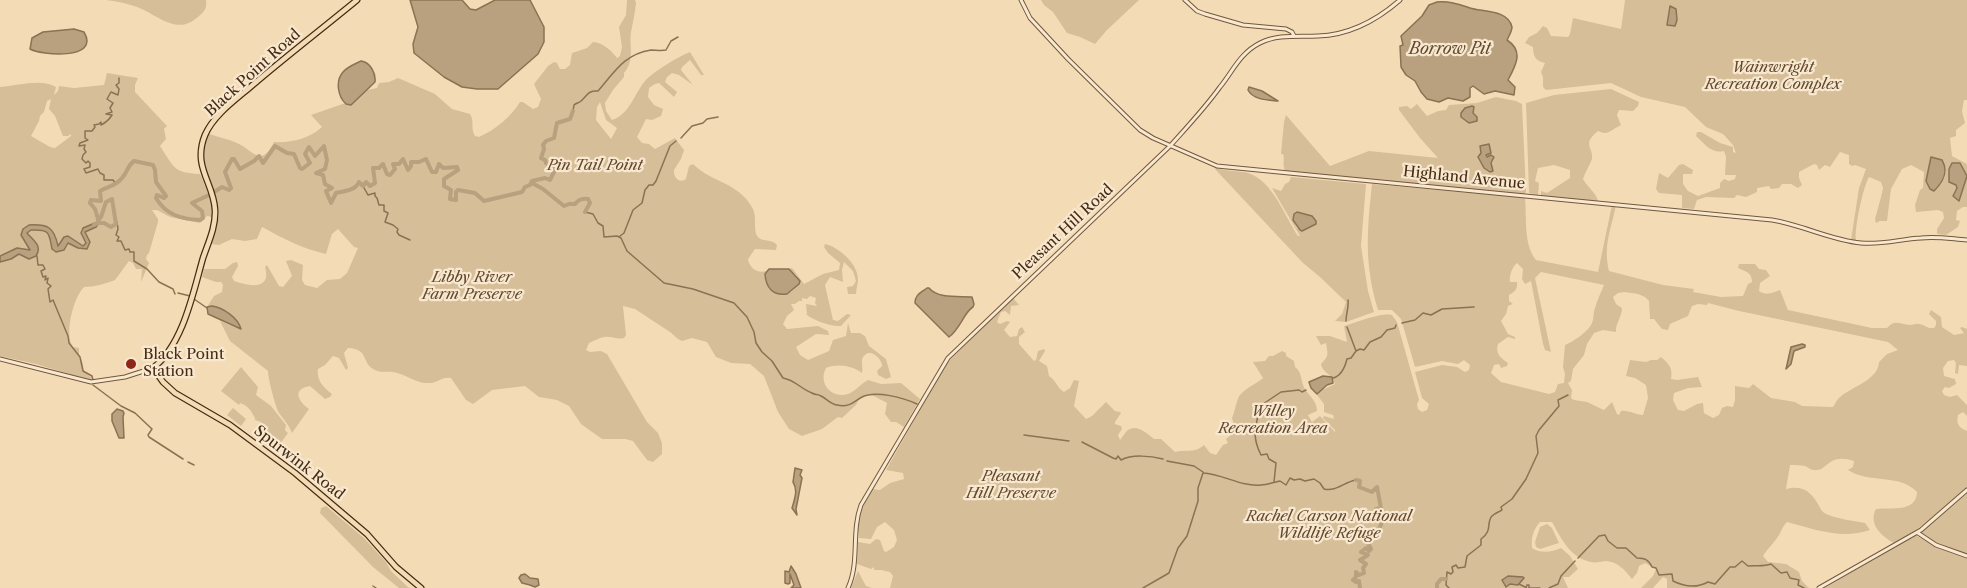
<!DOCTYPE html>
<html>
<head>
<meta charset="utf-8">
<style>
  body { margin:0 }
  canvas { display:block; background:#f3dcb5 }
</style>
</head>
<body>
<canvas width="1967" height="588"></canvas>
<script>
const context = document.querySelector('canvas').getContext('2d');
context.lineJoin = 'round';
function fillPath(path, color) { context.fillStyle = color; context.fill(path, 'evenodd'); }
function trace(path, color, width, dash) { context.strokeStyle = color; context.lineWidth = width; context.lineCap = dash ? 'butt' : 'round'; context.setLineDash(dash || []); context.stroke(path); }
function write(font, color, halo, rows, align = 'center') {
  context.font = font + ' "Libre Caslon Text",serif'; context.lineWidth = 4.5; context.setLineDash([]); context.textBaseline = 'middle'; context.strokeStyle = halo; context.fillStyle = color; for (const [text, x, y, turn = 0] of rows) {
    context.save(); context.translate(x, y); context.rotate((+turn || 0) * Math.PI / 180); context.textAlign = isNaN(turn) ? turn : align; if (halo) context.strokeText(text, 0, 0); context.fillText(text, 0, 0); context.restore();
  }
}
fillPath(new Path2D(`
  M106,0H206C207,8 205,11 199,16C176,38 157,13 134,6C125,3 116,1 106,0Z
  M627,0H635L636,3C635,13 633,22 631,32C629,46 635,61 624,73V77L613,90L605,103L606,111L612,120C630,114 634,94 645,81C653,72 679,56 690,52L704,75H701L690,60L682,67L681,70L693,85L679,75L672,73L667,77L665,82L677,92L674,97L659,83L655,84L649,88L648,97L654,105L663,109L661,116L652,120L646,119L637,137L642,143L649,144L655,149L675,138L684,150L681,159L674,170C673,177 679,184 686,179L689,166L693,164C712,183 739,182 753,209C757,218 753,228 757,236C762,243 772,238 777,245L776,250L755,249L748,259C749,268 758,274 766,271L769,288C776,294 782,293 791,292L799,284L797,276L789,269L792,268L804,284L823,274L839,270L840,263L828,253L824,247L825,244C839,247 858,264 858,279C858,284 856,289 856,294H848L847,287L853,286L856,281L853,271L844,262L842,270L843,282L830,277L825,285L833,320L838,321L847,314L851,315L841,326C832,327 812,320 806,314H807L806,304L817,306L815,303L816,298L810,296L807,299L802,298V301H799L795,304H791L794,310L787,316L783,324L787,329L818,326L828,331L829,335L816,334L796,347L800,355L808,360L829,351L833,340L846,336L848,323L851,333H860L865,336L869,346L886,359L891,377L886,379L878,375L877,371L882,366C882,360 875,352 868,353C858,358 864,364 862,373C852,366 839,363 826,368C818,383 831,399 848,394C856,391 860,384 868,380L881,384L901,383L920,399L904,427L896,422H891L885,414L887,403L870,394L860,397L856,405L842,418L838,417L822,429L802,436L789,429L778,412L764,376L750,364L731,363L716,357L707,342L692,338L682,341L678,339L670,332L635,309L623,306L626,335L624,338C616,340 612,336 604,337C599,338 594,341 589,343L586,350L590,352L601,351L607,354L647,422L658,433L662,443V454L653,462L647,460L633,441L625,439H602L581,424L569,406L557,400L539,397L525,386L492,390L473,404L466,400L451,378C442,376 438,383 429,383C416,384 406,374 393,372C387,371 381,373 375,370C361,364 370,349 348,348L344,353L348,368L346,370L339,358L333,356L325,365L318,369C316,380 324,388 332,394L330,397L325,399L310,386C291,389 299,402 309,409L292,433C289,425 284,420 279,413C275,406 268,378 268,371L230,341L220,321L237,328L241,326C233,316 222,305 207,307L214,296L222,292L223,285L221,282H216L202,277L204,269H225L233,263L237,262L238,266L232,277L234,281C248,286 272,291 265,267L267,265L279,286L283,287L292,276L286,261L291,260L303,265L302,280L305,285L317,288L327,280L340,279L347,273L358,248L354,247L338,229L332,234L326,254C303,249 282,238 262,227L257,239L245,241L232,239L219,245L211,244C212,235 220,219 219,211C214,186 196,162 209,134C218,137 228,139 237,143C253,150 261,169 274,142C290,143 309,139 322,127L311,115L357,99L367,90L377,88L379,83L389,82L398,78L435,94L452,109L470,114C475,121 470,129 475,136L479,137C495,130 511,117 520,102H523L533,109L538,107L541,99L534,84L548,66L554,62L557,63L560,69H565L570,65L572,53L587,48L593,42C602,42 612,51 617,58L620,56L622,47L619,27L626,15ZM600,102L606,120L617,128L611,139L596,120L597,107Z
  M1041,0H1139L1107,30L1095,44L1080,37L1067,33L1053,12L1044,5Z
  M1625,0H1967V100H1964L1962,111L1965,123L1956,130V136L1950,138L1952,156L1967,164V207H1963L1957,211L1956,220L1960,221L1958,227L1946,235L1937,234V229L1944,218L1943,212L1938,210L1916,212L1915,205L1920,190L1923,188L1924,172L1911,165L1902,169L1891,189L1887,221H1880L1876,223L1875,219L1881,197L1883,188L1881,182L1869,177C1863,187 1854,230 1856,240H1851L1859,188L1866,169L1855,165L1852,166L1849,164V155L1840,152L1830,167L1825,165L1819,170L1817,165L1814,164L1799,172V178L1802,185L1798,188L1791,184H1782L1779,188L1771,189L1769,186L1757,188V192L1746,197L1737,195L1734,198L1706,197L1697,200L1694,209L1682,208V195L1659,193L1656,189L1659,173L1668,178L1679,165L1683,164L1693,170L1692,174H1683V184L1688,191L1698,196L1720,188V183L1724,179L1729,181L1735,179L1736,175H1725L1726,157L1724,151C1711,154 1705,144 1696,136L1697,132H1701L1720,143L1733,147V152L1736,153L1733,145L1723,134L1706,127L1685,107L1641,97L1611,83L1546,90L1543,87V77L1541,72L1545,63C1536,61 1533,57 1533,47L1525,43L1529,37L1537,33L1543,26L1547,28L1551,36L1568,37L1570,34L1573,18L1621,29Z
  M107,73L138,78L135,85V92L167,126L164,129L166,139L160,146C174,167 173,173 200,174L211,200L212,217L207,216L200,223L170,217L157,210H152L158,219V222L149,253L147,255L146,259L149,263L141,282L142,269H136L133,263L129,261L115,280C104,284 95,287 84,287C73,298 64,335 73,347L79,348V356C83,361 83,364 84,371L94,380L82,378L36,364L0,356V260L18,254L36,255L27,234L30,229L39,230L48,233L54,249L67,242L83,248L88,245L82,228L81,233L86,242L85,245L77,244L72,239L57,247L46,227L23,230L31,251L0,256V87C17,86 41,78 56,87L54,95L58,91L59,86L74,88L104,85ZM51,99L49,109L55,116L63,136H68L71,134V136L55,148L50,147L31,136L39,121L40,116L44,112L47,101Z
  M1611,89L1639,102L1638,106L1633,111L1619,110L1617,115L1621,125C1611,130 1608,136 1598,131C1581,145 1594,147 1592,159C1590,165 1585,172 1583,179C1587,187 1596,192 1598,201L1541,196V191L1547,193L1570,178V170L1554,165L1538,168L1535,181L1539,183L1538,195L1529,193L1526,103L1554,95Z
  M1496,97L1516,101L1522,104L1526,192L1524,194L1285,171C1282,164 1285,159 1283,154H1281L1284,122L1286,115L1330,166L1369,151L1438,158L1420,138L1399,110V107L1407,106L1411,109L1417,104L1427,116L1438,111L1446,110L1449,105L1477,103ZM1481,145H1486L1489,154H1486L1487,157L1491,155L1493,160L1491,166L1481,164L1478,157L1481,153Z
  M1216,168C1227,172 1245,170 1253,175C1274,185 1286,218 1298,236H1300L1272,188L1281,191L1285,184L1289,182L1291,177L1366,184L1361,246L1368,291L1374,312L1346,322L1335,321L1342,314L1346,302L1320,277L1303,263L1215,169ZM1297,212L1312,216L1315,220L1314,225C1301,231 1296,234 1293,217Z
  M1372,184L1525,198C1527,217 1523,244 1536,260L1598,272L1612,205H1616C1611,230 1603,245 1609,271L1663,285L1694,289L1693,292L1721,297L1743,296L1748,284L1752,282C1752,272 1746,272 1738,268L1739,264H1755L1759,269L1766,270L1770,276L1760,283L1759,291C1766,296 1772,293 1780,290L1788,310L1872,328H1887C1895,319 1900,324 1910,325C1913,325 1916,323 1919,324C1926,325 1927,329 1934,328L1936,325V321L1929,314L1931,310L1941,317L1942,327L1954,335L1964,333L1960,328L1962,327L1967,329V366L1959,365L1958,374L1955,373L1956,363L1954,360L1948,361L1943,368L1944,376L1955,379L1956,384L1949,388L1945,387L1942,391L1944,395L1950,397L1957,395L1967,405V416L1963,412L1958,415C1956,424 1959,428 1967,431V488C1944,507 1922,529 1894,543C1881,536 1868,524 1876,509C1892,507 1916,513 1917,492C1899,473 1869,484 1848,470L1853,467L1854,461C1827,452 1828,472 1814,470C1810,470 1808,467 1805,466C1800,465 1795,465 1790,465L1786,489C1801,485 1810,490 1818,504C1819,506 1821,510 1823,512C1830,518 1855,521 1865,523L1870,530C1842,540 1814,529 1787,522C1782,527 1782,530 1779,535C1775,542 1768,548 1763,556L1768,562L1786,564L1799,572L1802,581L1809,588H1667V579L1663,577L1653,588H1641L1653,576L1656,569L1645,563L1639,566L1637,573L1632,579C1625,570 1617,561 1605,561C1600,562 1595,563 1591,562C1570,558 1561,538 1552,522H1540C1533,530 1531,538 1532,548C1541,554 1552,552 1561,548L1570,556L1578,569L1569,577H1563L1568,588H890L893,576L890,572L881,570H874V567L871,569L857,564L858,542L870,544L876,539L880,540L884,551L886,552L894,547L897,540L894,530L885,522L877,527L871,539L859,538C856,519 863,504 873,489L880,490L890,483L904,479L903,473L886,470L946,364L1013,298L1019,305L1011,306L1010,315L1005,311L1001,312L997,322L1000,324L1007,321L1010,322L1004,330L1010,337L1017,336L1019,329L1022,327L1025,332L1019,337V344L1034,361L1036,360L1038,351L1044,349L1045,351L1039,361L1047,366L1049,376C1056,380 1057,388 1064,392L1070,388L1074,380L1079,381L1074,406L1086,419L1092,416L1106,402L1115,411L1120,412L1121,413L1115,422V424L1121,426L1122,429L1118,435L1120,440C1122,438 1126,430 1130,429C1138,425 1149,435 1154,439H1161L1175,452C1185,449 1194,454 1204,445L1210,453L1216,455L1223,445L1228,443L1226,439L1232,434L1234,425L1232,418C1235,411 1237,398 1240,395C1247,387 1256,384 1263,378L1253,362L1265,361L1269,356H1273L1282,351L1286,353V356L1294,361L1295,367C1303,373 1300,381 1305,389C1310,397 1317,401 1317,411L1308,415L1312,422L1320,416L1335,432V430L1323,418L1324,416L1334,419L1333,415L1324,412V404L1317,395L1320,391L1335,384C1332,373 1323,374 1321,364C1329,356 1328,355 1326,343L1321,345L1316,336H1330L1347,342L1344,326C1355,323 1381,312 1392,315L1397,322L1419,400L1417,404L1418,409L1422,412L1427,410L1429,404L1422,398L1415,372L1442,365L1457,367L1465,372L1469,370L1470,365L1464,360L1458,364L1442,361L1415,367L1401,319L1392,310H1378C1364,264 1367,231 1372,184ZM1517,263L1523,269L1522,279L1525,284L1531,281L1543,344L1545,350L1551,352L1535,278L1541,272L1604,285C1601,293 1597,300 1595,308C1593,313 1594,319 1592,323C1589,331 1573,342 1565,345L1563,367L1565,374L1564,383L1558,384L1555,392L1549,394L1501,382L1491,373L1494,365L1499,364L1501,368L1507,366L1508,363C1501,358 1495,354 1498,344L1508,337L1515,339V337L1508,334L1501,321L1506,314L1508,306L1513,304L1509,301V295C1515,292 1518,288 1517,282H1510C1509,276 1512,267 1517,263ZM1624,292L1638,294L1645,297L1649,301L1650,319H1654L1662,329L1668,330L1670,324L1688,316L1692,306L1698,304L1707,305L1708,303L1739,311L1888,342L1898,350L1887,354L1879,362C1878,381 1850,387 1839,398C1836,401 1835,404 1833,407L1802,406L1795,402L1771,398L1753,384L1749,388L1735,386V400L1733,407L1727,406L1722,408L1719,415L1713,418L1704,413L1703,403L1697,404L1684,411L1678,410L1673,400L1674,393L1688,388L1702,387L1698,377L1677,380L1671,379C1673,368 1669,364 1661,357L1657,360H1651L1646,362L1630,360L1626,376L1635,378L1646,385L1648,398L1643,415C1635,415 1629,410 1621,411L1619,415L1617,414L1612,402L1604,410L1587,402L1574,400L1571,398L1572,390L1568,383L1571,381L1573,369L1584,355L1587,344L1594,333L1603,330L1616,332C1615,324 1622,317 1622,308L1616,304L1613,297L1618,293Z
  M241,367L258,387L256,395L271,406L286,425L285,430L288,433L280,444L258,429L262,424L261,422L255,420V418C251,411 249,406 240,403L239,405L221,391Z
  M233,408L246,419L241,426L227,415Z
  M1967,492V555C1952,550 1932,545 1921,533Z
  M326,506L364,538L386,562L391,571L409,588H399L373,567L320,513L321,508Z
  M1547,524L1552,528L1559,543L1540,549L1536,547L1535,542L1540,527Z
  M1915,535L1941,549L1967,557V588H1824Z
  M858,571L866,586L872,588H851Z`), '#d6be99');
const water = new Path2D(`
  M410,0H462L470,9L476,10L495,0H530L544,27V42L538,54L498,89H477L462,87L444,77L414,53L413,44L418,27Z
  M1437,2C1450,1 1458,4 1470,8C1481,12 1508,9 1512,27C1512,31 1509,36 1507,40C1524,51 1516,65 1508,80L1515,87L1514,95L1495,91L1484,94L1473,86L1470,88V97L1463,101L1448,98L1439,102L1427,99L1421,92L1415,81L1406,75L1401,67L1400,46L1403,45L1401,36L1422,16L1429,5Z
  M1670,6L1676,9L1677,20L1675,26L1667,25Z
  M74,29L84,32C101,61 40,55 30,49L32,38L43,32Z
  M361,61C370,62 376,73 375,82L351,105L346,104C338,97 335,81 343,72C347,67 355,64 361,61Z
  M1249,87L1262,91L1278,101C1268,100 1253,100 1248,90Z
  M1472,106L1474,107L1473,113L1477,117V121L1469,123L1461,117V113L1465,108Z
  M1489,144L1491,153L1486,155L1487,157L1491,155L1494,157L1491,163L1493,171L1490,172L1484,168L1478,157L1481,153L1480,146Z
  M1931,157L1942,160C1949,172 1943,182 1934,191L1930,189L1926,181Z
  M1952,163H1960L1967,176L1959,201L1953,196L1957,188L1956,185L1949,182V169Z
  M1297,212L1312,216L1316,221V224L1302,231L1300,230L1293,220L1294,214Z
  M95,223L98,224L96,227L85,232L90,242L87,249L78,248L68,243L64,250L56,252L52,249C49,233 50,229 31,230L27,233C33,240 43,246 36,256L29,259L19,254L11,259L0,262V256L17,248L30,250L21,235L23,229L29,225C48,224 54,227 58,246L64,237L68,236L83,246L86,243L81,233L83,228Z
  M769,269H789L800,281L799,284L787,294C773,296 766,288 765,274Z
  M927,288H929C938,299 959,296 972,297L974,304L973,307C964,312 961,328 949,337L915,303C915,295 920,293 927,288Z
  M212,306C224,308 238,318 241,329L208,314L207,307Z
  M1802,344L1805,345V347L1794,351L1791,364L1786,369L1791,347Z
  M1323,376L1332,377L1333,383L1327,385L1317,394L1311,388L1309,382Z
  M117,409L123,411L124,413L123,417L124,438H119L112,421V414Z
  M795,468L802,470L800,475L802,478L796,509L797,515L792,508C795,498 798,490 793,482Z
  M791,566L796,574L801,588H791L794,585L790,574V583L788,584L785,583V571L789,572Z
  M525,574L530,578L538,579L539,585L535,587L530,585L522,583L519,578L521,575Z
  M1508,576L1523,577L1524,578L1518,585L1510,584L1506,587L1502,580Z`);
fillPath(water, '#b9a07e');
trace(water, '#8c7153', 1.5);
trace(new Path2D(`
  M573,111L574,105C576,103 579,103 581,101C587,96 588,90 598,91C614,73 624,54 651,50C656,50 661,51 666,50L671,41L678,37
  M681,138L692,126L703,123L707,119L718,117
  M116,184L113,180H104V175L100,173L98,169L86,173L84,169L90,167V163L88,161L86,163L82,159L83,155L86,152L84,149L85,145L79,146L80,143L88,140L85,138V131H92L95,127L94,125L99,124L101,122V125C105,123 109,120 112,115L106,114L112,112L110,108L113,103L107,99L111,92L118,95L119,89L116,85L119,83V78
  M363,186L368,195L375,193V196L377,198L379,205H384V211L388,213L385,222L393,225L398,229L397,232L399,235L410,240
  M585,212L593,214L598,223L603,226L604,237L617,236L621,238L627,251L664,283L693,289L734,303L747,317L754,332L756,343L762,352L772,361L783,378C795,380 801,389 812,393C817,396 816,393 821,396C827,399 830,404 837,405C850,408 854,401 862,397C876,390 904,398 917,404
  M117,222L118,229L116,235L119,237L117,241H121L125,250L129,249L130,252H134V261L147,269L159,282L173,289L175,294
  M620,236L624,233L633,210L642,203L645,190L649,185H653L656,181L670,146L676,141
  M37,256L38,265H43L45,269L41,271L43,277L46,276L45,280L48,278L47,283L51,286L48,289L50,302L53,300L68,336L69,343L80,357L83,371L92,376L93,380
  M178,293L190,296
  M194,299L207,308
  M1346,321C1346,313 1349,308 1348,300
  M1402,323L1415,320L1423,313L1431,315L1442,309L1474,307
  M1347,327L1356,351
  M1333,378C1341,376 1345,367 1347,359L1351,358L1356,351L1360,349L1364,350L1370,342L1381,337L1387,330L1395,328L1396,325
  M93,385L121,406L135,413L152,429L148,435L149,437L183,459
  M1024,435L1069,441
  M1082,442L1113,458L1116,459L1118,456L1121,460C1132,454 1151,456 1163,459
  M1167,461L1194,466L1203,472
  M188,462L194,465
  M1274,482L1276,463L1269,459L1267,454L1261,455C1251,435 1256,427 1260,406L1281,392L1299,390L1302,392L1306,390
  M1578,558L1599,536L1605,535L1608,541L1617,548H1626L1637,558C1645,558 1649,560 1652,567L1656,568L1659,575L1672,574L1673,581C1685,587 1697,588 1708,582L1715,584L1730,567H1735L1742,561L1748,566C1756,565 1763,567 1771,564L1781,573L1787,572L1790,578L1799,580L1798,585L1804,588
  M1519,584L1525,587
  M373,586L376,588
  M1143,588L1169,573L1178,548L1187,536L1198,501V488L1203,473C1223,474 1241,487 1261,485C1267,485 1274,482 1280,481L1286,485L1290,478L1294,480L1300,479L1305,481L1314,479L1320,483L1324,489C1336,492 1344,482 1356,480
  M1449,588L1446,585L1447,572L1451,574L1453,572L1452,567L1456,565L1458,568L1465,567L1467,556L1481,545V539C1493,531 1486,522 1492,516C1495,513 1499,512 1502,510L1501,507L1512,499L1526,479L1538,453L1536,436L1539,430L1559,406L1558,400L1568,395
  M1526,588L1527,585H1529V588H1540
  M1549,588L1558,584L1561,576L1575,561`), '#8c7153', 1.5);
trace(new Path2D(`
  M532,183L543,189L564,206L569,204H575C578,200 582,198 588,199L590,203L585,212
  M214,192L222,187L229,190L231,188L225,172L232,159H234L240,169L254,161L259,156L263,163L275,146L287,153L294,154L300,168L302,169L310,163L305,154L309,147L315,156L324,146L327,160L325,169L316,173L323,175L325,184L332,188L326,191L331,203L336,193C344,191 355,191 359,182L363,186L366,182L370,186L375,183L373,168H379L383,164L387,174L390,175L395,169L393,164H399L403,159L408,170L411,166V162H419L426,159L432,172H436L439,164L443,168L457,167L458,170L444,179V186L451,190L450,199L456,200V192L458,190L475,193L484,201L522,192L525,187L530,185L532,181L545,178L550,180L555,170L546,163L545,160L541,158L544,149L543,145L546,141L554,138L557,123L570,119L573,111
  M98,220L101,217L106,202L112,199L116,224L111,227L104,223H99
  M94,225L99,222L95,209L90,203L91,200L101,201L100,191C109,186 116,186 122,178C128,172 127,166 134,161L153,165L155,170L156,182L166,196L164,198L157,195L156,198C166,215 181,219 200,220L203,218L202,211L192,203L209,195
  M1356,480L1360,481L1359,487L1372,492L1377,487L1381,508L1376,509L1377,511L1385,513L1379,530L1375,533L1376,535L1374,537L1371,534L1366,536V539L1371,540L1368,543L1371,549L1369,551L1366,548L1361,552L1368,555L1360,560L1366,564L1363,568L1364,573L1359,575L1356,572V577L1353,580L1356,582L1359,581L1360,588
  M1437,588V584L1441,579H1446`), '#b9a07e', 4);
const minor = new Path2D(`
  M1021,0L1030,18L1068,59L1140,130L1153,138L1217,166L1772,220C1803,225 1830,240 1861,243C1882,245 1901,239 1921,238C1936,236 1952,239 1967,240
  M1185,0L1197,11L1205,14L1243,25L1286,29L1292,32L1294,36
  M0,359L91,382L125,377L153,368
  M1918,533L1936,545L1967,556
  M848,588C860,562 851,532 861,505L948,358L1170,146C1187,127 1205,108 1220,87C1233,71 1240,53 1260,43C1278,34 1298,37 1318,36C1349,35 1377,20 1400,0
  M1819,588L1921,530L1967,490`);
const major = new Path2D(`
  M357,0C323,28 288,55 255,83C238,98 214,114 205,135C192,167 214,183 215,210C216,227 208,243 203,258C193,293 183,345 153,368L163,382L175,393L230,425L295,473L367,534L396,567L421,588`);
trace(minor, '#73573c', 5);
trace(major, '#482b13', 7);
trace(minor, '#f7e8cf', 3);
trace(major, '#f3dcb5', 4.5);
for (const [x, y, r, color] of [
  [131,364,6,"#8f2418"]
]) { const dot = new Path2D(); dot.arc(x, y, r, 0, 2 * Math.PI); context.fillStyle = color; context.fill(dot); trace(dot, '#f7e8cf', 2); }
write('italic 15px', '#64482e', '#f7e8cf', [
  ["Wainwright",1773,68],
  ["Recreation Complex",1773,85],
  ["Pin Tail Point",595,166],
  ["Libby River",472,278],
  ["Farm Preserve",472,295],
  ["Willey",1273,412],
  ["Recreation Area",1273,429],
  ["Pleasant",1011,477],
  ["Hill Preserve",1011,494],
  ["Rachel Carson National",1329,517],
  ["Wildlife Refuge",1329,534]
]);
write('15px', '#482b13', '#f7e8cf', [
  ["Black Point Road",253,73,-42],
  ["Highland Avenue",1464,178,6],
  ["Pleasant Hill Road",1063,232,-43],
  ["Spurwink Road",299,463,38]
]);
write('15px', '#482b13', '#f7e8cf', [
  ["Black Point",143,355],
  ["Station",143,372]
], 'left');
write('italic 16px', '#64482e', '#f7e8cf', [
  ["Borrow Pit",1450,49]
]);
</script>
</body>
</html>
